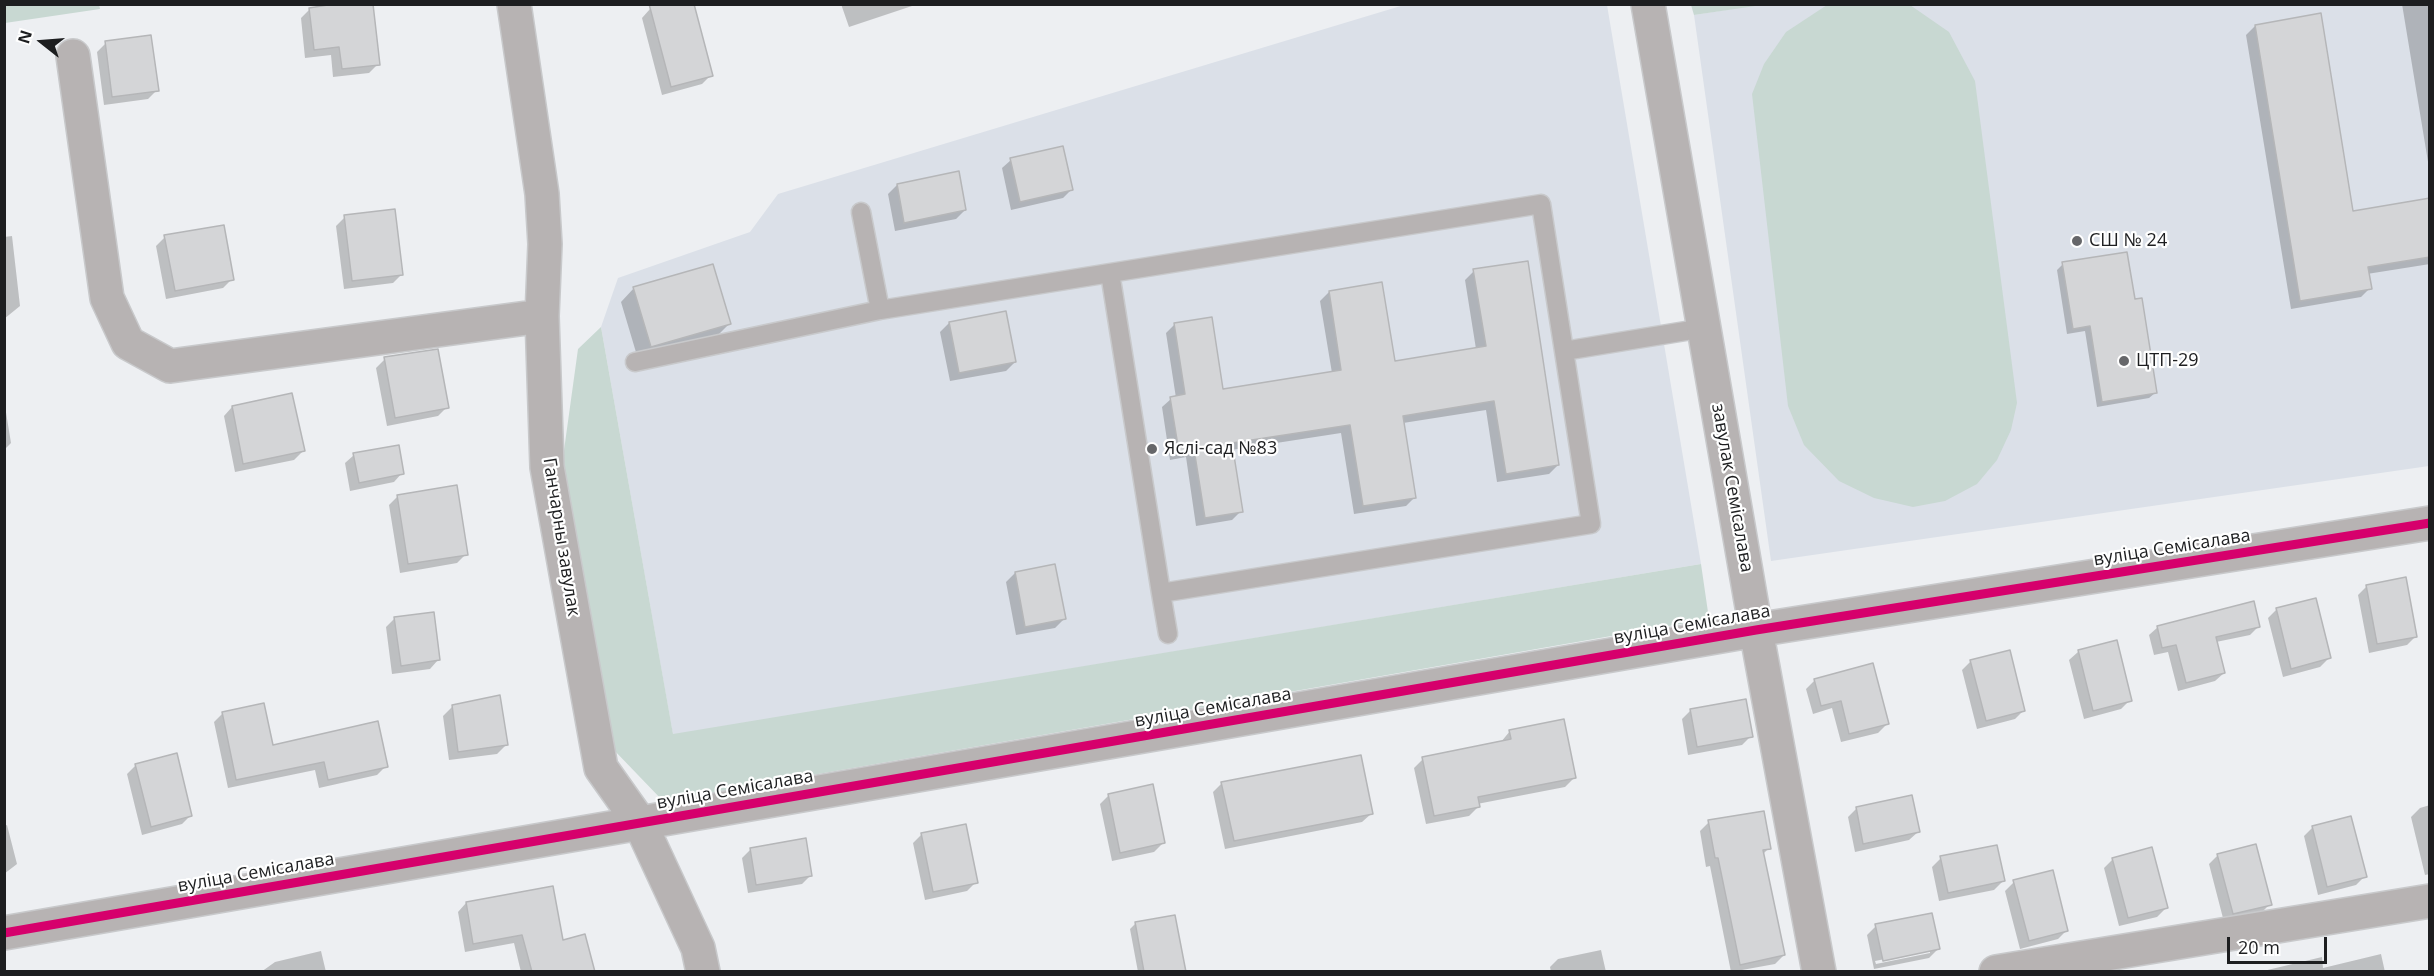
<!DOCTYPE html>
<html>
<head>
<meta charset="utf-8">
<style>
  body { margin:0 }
  #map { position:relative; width:2434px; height:976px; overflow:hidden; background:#edeff2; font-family:"Open Sans",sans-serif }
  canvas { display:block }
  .frame { position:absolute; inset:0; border:6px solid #1d1e20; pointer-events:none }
  .north { position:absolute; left:12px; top:12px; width:60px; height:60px; -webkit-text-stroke:4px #fff; paint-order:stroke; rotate:287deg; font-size:16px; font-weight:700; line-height:24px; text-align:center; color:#1d1e20 }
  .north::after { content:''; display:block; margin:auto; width:21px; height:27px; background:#1d1e20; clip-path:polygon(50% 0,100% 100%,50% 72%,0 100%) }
  .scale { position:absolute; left:2227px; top:937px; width:100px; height:27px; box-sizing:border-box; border:3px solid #1d1e20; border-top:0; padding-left:8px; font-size:18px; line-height:21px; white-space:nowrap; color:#1d1e20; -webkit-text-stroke:4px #fff; paint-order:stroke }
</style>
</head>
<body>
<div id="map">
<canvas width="2434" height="976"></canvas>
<div class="frame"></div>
<div class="north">N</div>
<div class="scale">20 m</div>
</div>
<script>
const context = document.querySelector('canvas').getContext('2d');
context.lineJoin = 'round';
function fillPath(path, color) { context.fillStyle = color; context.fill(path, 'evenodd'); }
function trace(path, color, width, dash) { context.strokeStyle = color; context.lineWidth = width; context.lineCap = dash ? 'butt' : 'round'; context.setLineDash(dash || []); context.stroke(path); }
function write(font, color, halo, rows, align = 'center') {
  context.font = font + ' "Open Sans",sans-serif'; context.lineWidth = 4.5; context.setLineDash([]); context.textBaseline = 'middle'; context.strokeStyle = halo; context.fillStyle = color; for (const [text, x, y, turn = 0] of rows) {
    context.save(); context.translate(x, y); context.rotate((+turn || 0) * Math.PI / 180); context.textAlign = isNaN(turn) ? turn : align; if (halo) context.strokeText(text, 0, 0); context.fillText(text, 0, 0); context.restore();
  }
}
fillPath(new Path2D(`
  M1762,4L2429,5V466L1771,561L1694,15Z
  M1404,5H1607L1701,564L673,735L601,327L618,278L750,232L778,194Z`), '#dbe0e8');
fillPath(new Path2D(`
  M5,4H99L100,9L5,23Z
  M1691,5V4L1762,5L1694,15Z
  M1827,5H1910L1949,32L1975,81L2017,403L2011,430L1997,460L1977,484L1945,501L1913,507L1874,498L1839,481L1804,445L1788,406L1752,94L1764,64L1786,32Z
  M601,327L673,734L1701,564L1709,619L663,801L612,748L561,472L578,349Z`), '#c8d8d2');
fillPath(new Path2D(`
  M841,4H918L849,27Z
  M2402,4H2430V174Z
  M310,9L378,64L369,73L333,77L331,55L305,58L301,18Z
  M650,9L711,75L702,84L662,95L642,18Z
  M2255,26L2352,212L2430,200V264L2367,274L2370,288L2361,297L2291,309L2246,35Z
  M106,43L157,90L148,99L104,105L97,52Z
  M1011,160L1072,189L1063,198L1011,210L1002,168Z
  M897,185L965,210L956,219L895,231L888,194Z
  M345,217L402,274L393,283L344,289L336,226Z
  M12,236L20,306L4,319V237Z
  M165,237L232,279L223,288L166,299L156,246Z
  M2063,264L2134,301L2155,393L2149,398L2097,407L2085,331L2067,334L2057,270Z
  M1474,271L1558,465L1549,474L1497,482L1486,410L1403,423L1415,497L1406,506L1354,514L1341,433L1231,450L1241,511L1232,520L1196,526L1186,457L1170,460L1162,407L1171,399L1176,398L1166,333L1175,324L1222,390L1332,373L1320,301L1329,292L1393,363L1476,349L1465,280Z
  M634,288L730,323L716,337L638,359L621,302Z
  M949,323L1015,362L1006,371L950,381L940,332Z
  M385,359L447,407L438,416L387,426L376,368Z
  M4,400L11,443L4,450Z
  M232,407L303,451L294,460L235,472L224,416Z
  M354,455L402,473L394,482L350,491L345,463Z
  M398,496L466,554L457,563L400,573L389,505Z
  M1015,573L1064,619L1055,628L1016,635L1006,582Z
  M2367,586L2416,636L2407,645L2369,653L2358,595Z
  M2277,609L2329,658L2320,667L2283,677L2268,618Z
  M395,618L438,660L430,669L392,674L386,627Z
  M2158,627H2258L2250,635L2216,642L2224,673L2215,681L2178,691L2168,652L2154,655L2149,635Z
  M2116,642L2130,700L2121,709L2084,719L2069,660L2078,652Z
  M1971,661L2024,710L2015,719L1977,729L1962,670Z
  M1815,680L1887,724L1878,733L1841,742L1832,708L1813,714L1806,689Z
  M452,707L506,745L497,754L449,760L443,716Z
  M1691,710L1751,736L1742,745L1688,755L1682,719Z
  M223,713L272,746L386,766L377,775L319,788L315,770L228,788L214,722Z
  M1510,731L1574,778L1565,787L1477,804L1478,807L1469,816L1426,824L1414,768L1423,759L1501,742Z
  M136,765L191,815L182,824L142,835L127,774Z
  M1222,783L1371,814L1362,822L1225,849L1213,792Z
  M1109,795L1163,843L1154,852L1112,861L1100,804Z
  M2430,805V874L2425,875L2411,817L2420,808Z
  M1857,808L1918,832L1909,840L1855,852L1848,817Z
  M1709,822L1769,848L1762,855L1784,955L1775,964L1731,972L1710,866L1706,867L1700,831Z
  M7,825L17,864L4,874V826Z
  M2313,827L2365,876L2356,885L2318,895L2304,836Z
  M922,834L976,882L967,891L925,900L913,843Z
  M751,849L811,875L802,884L748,893L742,858Z
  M2218,855L2270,904L2261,913L2224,922L2209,864Z
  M1941,858L2003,881L1994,890L1939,901L1932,867Z
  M2113,859L2166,908L2157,917L2119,926L2104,868Z
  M2014,882L2067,930L2058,939L2020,949L2005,891Z
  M466,903L562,941L593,972H521L514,943L465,952L458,912Z
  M1136,923L1184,972H1138L1130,929Z
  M1876,926L1938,949L1929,958L1874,969L1867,935ZM1930,950V953L1876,964L1875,961Z
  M1601,950L1606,972H1551L1550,967L1558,959Z
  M321,951L326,972H261L275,962Z
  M2381,954L2385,972H2259L2322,957L2323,968Z`), '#0003');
const building = new Path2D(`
  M334,4H373L380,65L342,69L339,47L314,50L309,8Z
  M649,4H694L713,76L671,87Z
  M2321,13L2353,211L2430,198V257L2368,267L2372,289L2300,301L2255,25Z
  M151,35L159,91L112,97L105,41Z
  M1063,146L1073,190L1020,202L1010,158Z
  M959,171L966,210L904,223L897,184Z
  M395,209L403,275L352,281L344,215Z
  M224,225L234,280L175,291L164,235Z
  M2127,252L2135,299L2142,298L2157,393L2102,402L2090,326L2073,329L2062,262Z
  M1528,261L1559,465L1506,474L1494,401L1403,416L1416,498L1363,506L1350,425L1232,443L1243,512L1205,518L1194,449L1179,452L1170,397L1185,394L1174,323L1212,317L1223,389L1341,370L1329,291L1382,282L1395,361L1486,346L1473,269Z
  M713,264L731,324L651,347L633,287Z
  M1006,311L1016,362L959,373L949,322Z
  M438,349L449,408L395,418L384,357Z
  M292,393L305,451L243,464L232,406Z
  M399,445L404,474L359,483L353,453Z
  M457,485L468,555L408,564L397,495Z
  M1055,564L1066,619L1025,627L1015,572Z
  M2406,577L2417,637L2377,644L2366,585Z
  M2316,598L2331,658L2291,669L2276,608Z
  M2254,601L2260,627L2216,637L2225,673L2186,683L2176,645L2162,648L2157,626Z
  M434,612L440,660L401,666L394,617Z
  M2117,640L2132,701L2093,711L2078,650Z
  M2010,650L2025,711L1986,721L1970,660Z
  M1873,663L1889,724L1849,734L1841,701L1821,706L1814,679Z
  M500,695L508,745L458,752L452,705Z
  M1746,699L1753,737L1697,747L1690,709Z
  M264,703L273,745L378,721L388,767L328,780L324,762L236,780L222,712Z
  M1564,719L1576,778L1478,797L1480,807L1434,816L1422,757L1511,739L1509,730Z
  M177,753L192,816L151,827L135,764Z
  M1361,755L1373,814L1234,841L1221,782Z
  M1153,784L1165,843L1120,853L1108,794Z
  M1912,795L1920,832L1863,844L1856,807Z
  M1764,811L1771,849L1763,850L1785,955L1740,965L1718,858H1715L1708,820Z
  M2351,816L2367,877L2327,887L2312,826Z
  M966,824L978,883L933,892L921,833Z
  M806,838L812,876L756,885L750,848Z
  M2256,844L2272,905L2233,914L2217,854Z
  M1997,845L2005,881L1948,893L1940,856Z
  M2152,847L2168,908L2128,918L2112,858Z
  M2053,870L2068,931L2029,941L2013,880Z
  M553,886L563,940L585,934L595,972H532L522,935L473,944L466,902Z
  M1932,913L1940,949L1883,961L1875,924Z
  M1175,915L1186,972H1144L1135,922Z`);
fillPath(building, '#d4d5d7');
trace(building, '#b5b6b8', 1.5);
const lane = new Path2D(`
  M861,212L880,310
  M1110,273L1541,204L1564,351
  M635,362L880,310L1110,273L1161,593
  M1168,634L1161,593L1591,524L1564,351L1704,328`);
const street = new Path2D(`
  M514,4L542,194L545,244L542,316L547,467L601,768L640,823L698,948L703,972
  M1648,4L1756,630L1819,972
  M73,56L107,298L128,343L170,366L542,316
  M4,933L1756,630L2430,523
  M1996,972L2430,901`);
trace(lane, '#c8c9cb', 21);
trace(street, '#c8c9cb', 36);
trace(lane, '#b7b3b3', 18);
trace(street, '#b7b3b3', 33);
trace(new Path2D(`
  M4,933L1756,630L2430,523`), '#d6006c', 9);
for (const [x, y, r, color] of [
  [2077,241,6,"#66676a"],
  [2124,361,6,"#66676a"],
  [1152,449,6,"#66676a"]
]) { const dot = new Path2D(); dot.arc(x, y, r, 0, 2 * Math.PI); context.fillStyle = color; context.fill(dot); trace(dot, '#fff', 2); }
write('18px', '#1d1e20', '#fff', [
  ["СШ № 24",2089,241],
  ["ЦТП-29",2136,361],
  ["Яслі-сад №83",1164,449]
], 'left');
write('18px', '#1d1e20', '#fff', [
  ["завулак Семісалава",1732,488,80],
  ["Ганчарны завулак",561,537,81],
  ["вуліца Семісалава",2172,548,-9],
  ["вуліца Семісалава",1692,625,-10],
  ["вуліца Семісалава",1213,708,-10],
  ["вуліца Семісалава",735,790,-10],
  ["вуліца Семісалава",256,873,-10]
]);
</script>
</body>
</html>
